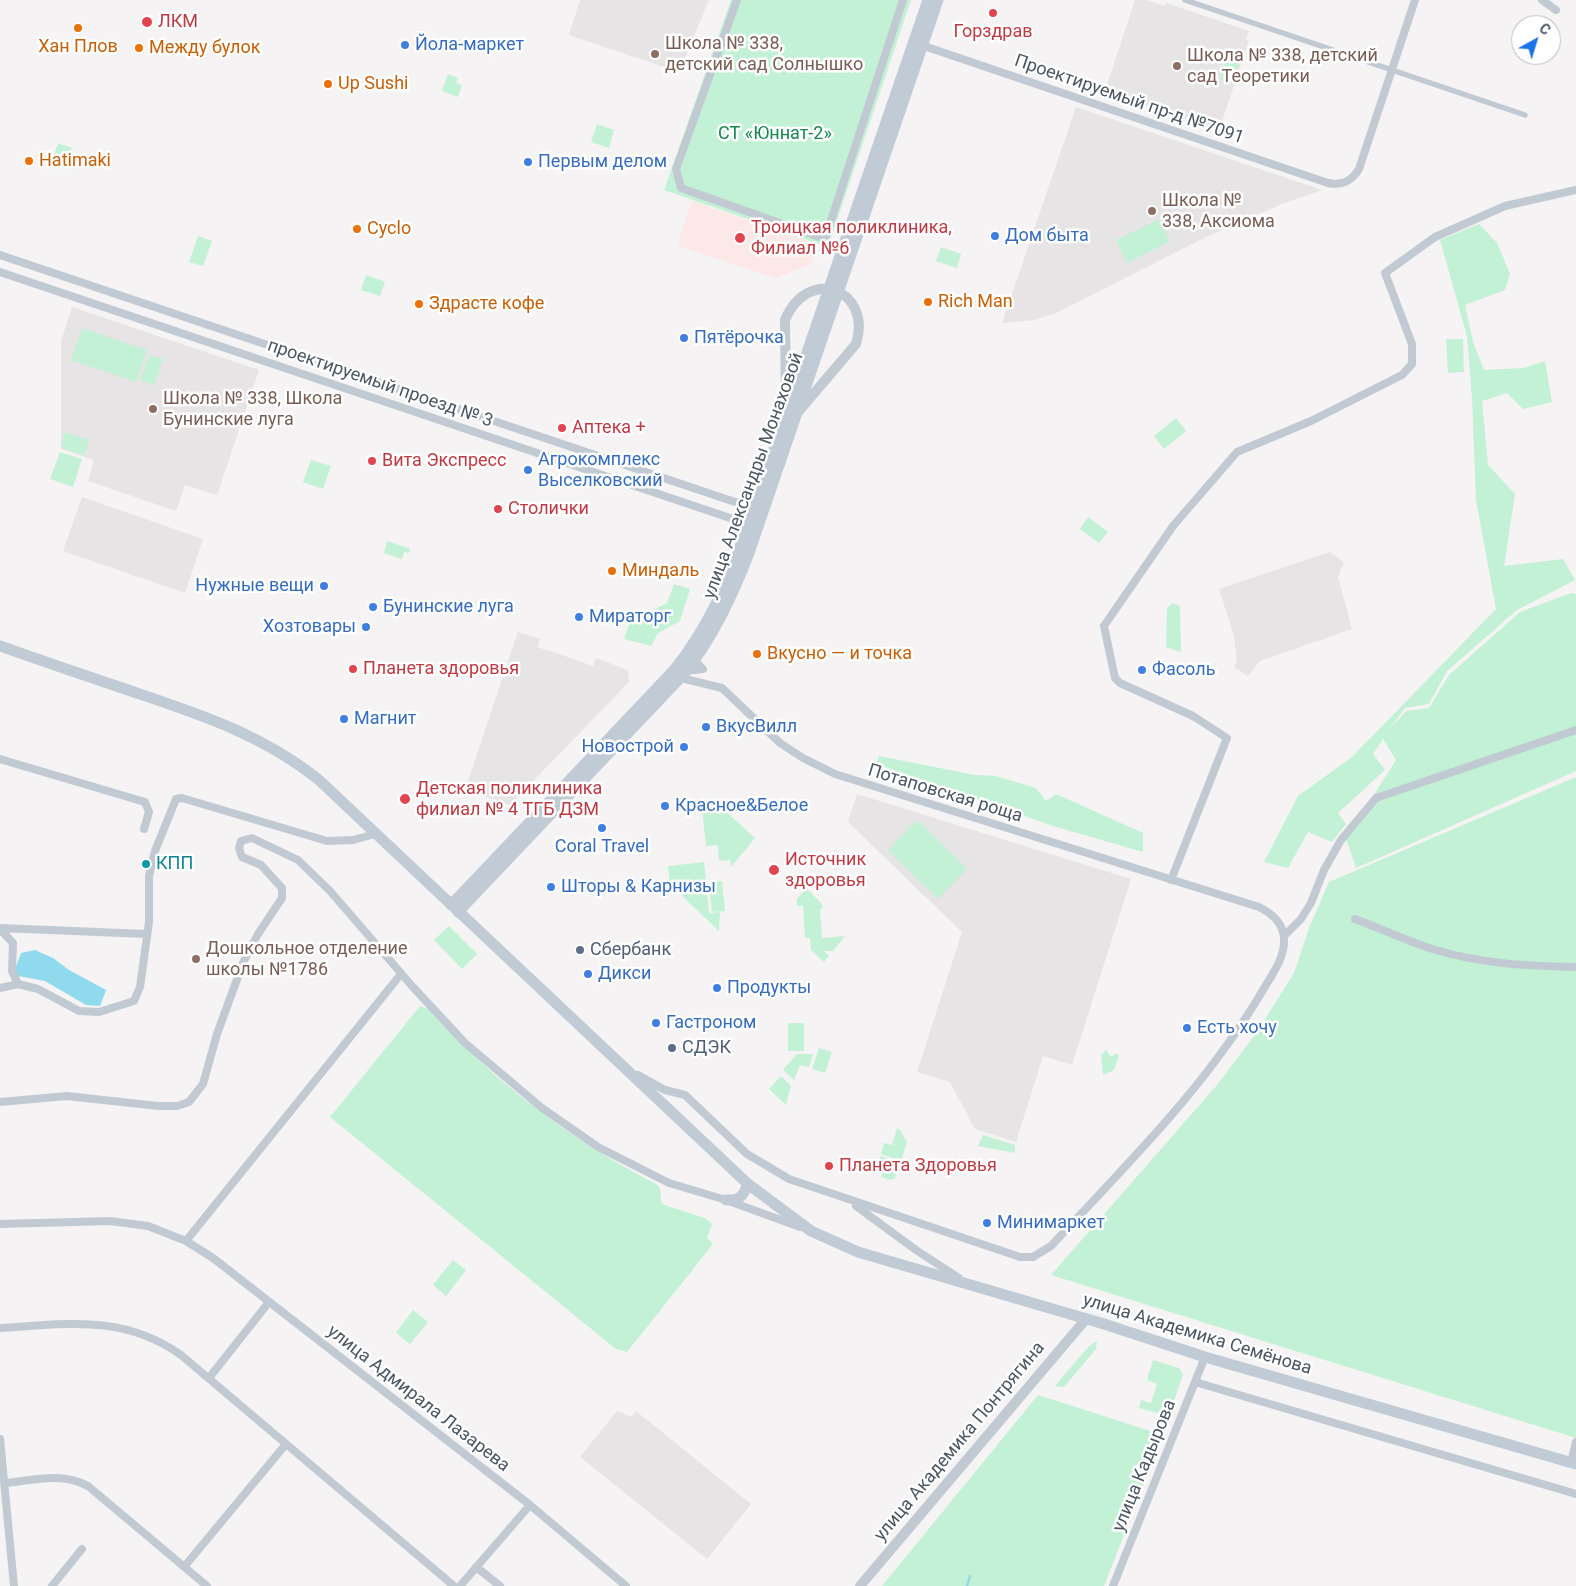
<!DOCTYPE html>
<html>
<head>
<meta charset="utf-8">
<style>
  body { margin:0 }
  #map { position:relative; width:1576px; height:1586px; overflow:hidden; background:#f5f3f3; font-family:Roboto,sans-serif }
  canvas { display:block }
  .north { position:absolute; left:1511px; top:15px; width:50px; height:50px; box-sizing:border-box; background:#fff; border:1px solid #b7bbc0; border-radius:50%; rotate:39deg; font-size:14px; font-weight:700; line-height:20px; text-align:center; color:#4a5661 }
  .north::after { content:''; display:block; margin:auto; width:18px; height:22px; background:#1a73e8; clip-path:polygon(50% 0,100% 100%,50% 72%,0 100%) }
</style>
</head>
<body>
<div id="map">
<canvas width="1576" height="1586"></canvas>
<div class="north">С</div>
</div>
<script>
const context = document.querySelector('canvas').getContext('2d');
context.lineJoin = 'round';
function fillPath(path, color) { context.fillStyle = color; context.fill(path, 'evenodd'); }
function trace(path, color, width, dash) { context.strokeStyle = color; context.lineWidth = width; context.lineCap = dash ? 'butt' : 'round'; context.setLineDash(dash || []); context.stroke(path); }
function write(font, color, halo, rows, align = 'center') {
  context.font = font + ' Roboto,sans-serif'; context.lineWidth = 5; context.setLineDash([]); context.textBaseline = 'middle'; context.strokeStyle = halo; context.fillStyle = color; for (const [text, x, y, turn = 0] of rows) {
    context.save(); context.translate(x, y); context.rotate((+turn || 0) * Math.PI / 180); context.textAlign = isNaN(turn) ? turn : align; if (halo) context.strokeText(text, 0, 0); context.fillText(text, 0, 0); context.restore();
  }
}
fillPath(new Path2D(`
  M580,0H709L679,72L569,35Z
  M1135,0H1147L1165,6L1166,3L1249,31L1246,40L1249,41L1219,130L1105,91Z
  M1076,107L1322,190L1282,204L1206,237L1054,314L1034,320L1002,323Z
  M72,307L259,370L217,495L185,485L176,511L88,481L94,460L61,449V341Z
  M82,497L203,539L185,593L63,551Z
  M1330,552L1344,562L1338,577L1352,629L1260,661L1248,676L1234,667L1237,661L1234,636L1219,589Z
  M518,632L540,639L537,647L559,654L593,666L596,658L628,670L629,682L510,805L465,790Z
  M857,794L1131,879L1072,1065L1043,1056L1016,1142L975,1129L950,1082L917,1072L962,932L848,822Z
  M617,1411L631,1417L636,1411L751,1504L707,1559L580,1457Z`), '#e6e4e5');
fillPath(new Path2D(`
  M692,201L818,244L811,264L776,278L677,245Z`), '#fce8e6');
fillPath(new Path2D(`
  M731,0H911L828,247L664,190Z
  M1228,56L1240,60L1232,83L1220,79Z
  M448,74L458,78L456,83L462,85L458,97L442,91Z
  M597,124L614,130L609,148L591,142Z
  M58,143L72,148L65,169L51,164Z
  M1159,219L1170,241L1127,263L1116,240Z
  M1479,224L1497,243L1510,274L1505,290L1465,305L1473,342L1484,370L1523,368L1545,361L1552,402L1523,409L1507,393L1482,401L1488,465L1515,494L1504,566L1563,559L1575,580L1517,610L1447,671L1429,704L1405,708L1389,730L1406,711L1429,708L1449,675L1520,612L1571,593L1576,594V771L1356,868L1346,839L1396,760L1383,739L1373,754L1385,770L1338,813L1346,824L1332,842L1308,832L1288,868L1264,862L1298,796L1352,757L1496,609L1476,500L1472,398L1467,336L1440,240Z
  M198,236L212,241L203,266L189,262Z
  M941,247L961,254L957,268L936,261Z
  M366,275L385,282L380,296L361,290Z
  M82,328L147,350L136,382L71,360Z
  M1446,339H1463L1464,372L1448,373Z
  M149,355L163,359L154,385L140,380Z
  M1176,418L1186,431L1164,449L1154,436Z
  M64,432L89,440L84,455L62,448Z
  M60,452L82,459L73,487L50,479Z
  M311,460L331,466L323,489L303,482Z
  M1088,517L1108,532L1099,543L1080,529Z
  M387,541L410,549L409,553L404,552L402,559L384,553Z
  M674,584L690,589L680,621L658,633L651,646L624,639L630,622L667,603Z
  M1173,603L1180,606L1181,652L1166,647L1167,608Z
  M879,756L975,775L996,776L1036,788L1046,801L1056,794L1143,833V852L1053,826L876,764Z
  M1576,777V1438L1051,1275L1217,1085L1257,1032L1294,973L1309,928L1329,882Z
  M711,798L755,838L731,867L730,860L719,861L718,845L706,846L702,808Z
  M917,820L967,869L938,899L888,850Z
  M704,862L706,880L670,884L668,866Z
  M706,881L709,913L720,912L719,931L676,890V885Z
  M722,881L725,911L712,912L709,883Z
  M806,888L822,904L823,908L820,909L822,938L845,936L833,951H824L829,956L824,962L811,950L810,938H805L803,906H797V899Z
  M449,926L477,954L462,969L434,940Z
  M420,1006L428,1009C493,1081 570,1140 656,1184L660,1188L661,1202L664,1205L705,1218L712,1224L707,1238L713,1244L627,1352L616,1349L330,1117Z
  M788,1023H804V1051H788Z
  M819,1048L832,1052L825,1073L812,1069Z
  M1106,1050L1111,1057L1116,1053L1119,1056L1114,1070L1103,1075L1101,1055Z
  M797,1054H813L809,1067L800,1065L794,1080L783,1070Z
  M781,1076L791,1086L786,1105L769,1089Z
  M897,1128L900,1130L907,1142L901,1161L881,1154L884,1143L892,1145Z
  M983,1135L1015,1145V1153L978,1146Z
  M880,1156L900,1162L895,1178L891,1180L881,1177L882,1174L875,1172Z
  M453,1260L466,1270L446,1296L433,1285Z
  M413,1310L428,1322L410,1344L396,1333Z
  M1097,1341L1096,1349L1064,1387L1055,1386L1089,1346Z
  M1153,1360L1179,1368L1183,1374L1171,1410L1165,1415L1139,1408L1141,1400L1151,1403L1157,1384L1147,1380Z
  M1038,1395L1163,1435L1104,1586H882Z`), '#c3f1d5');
fillPath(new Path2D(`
  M35,950L53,958L69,970L106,990L100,1006L86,1005L45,981L18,976L15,969L21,953Z`), '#90daee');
trace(new Path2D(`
  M967,1586L970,1576`), '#90daee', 2.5);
trace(new Path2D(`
  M1185,0L1525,115`), '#c1cad2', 5.5);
trace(new Path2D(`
  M737,0L676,169L681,188L825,239L903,0
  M1542,0L1556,10
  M921,45L1328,183C1341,186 1352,181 1359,169L1415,0
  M0,255L735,502L748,503L757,497
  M0,272L730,518L742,527L745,533
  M685,671L703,669L692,658
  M0,759L145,802L149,812L144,829
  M1171,880L1227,738L1193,716L1120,683L1115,678L1104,626L1173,526L1237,452L1311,421L1402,375L1412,364V344L1385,273L1435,237L1505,206L1576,190
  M1355,919C1382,929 1409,942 1436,950C1482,964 1529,966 1576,967
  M0,928L146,934
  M0,929L13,943L12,971L18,984L38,989L79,1011L99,1012L134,1001L140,987L149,922V876L155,851L176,799L182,798L327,841L353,840L375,834
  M1284,936L1301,919L1311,903L1324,870L1341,840L1376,798L1576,730
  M401,974L186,1241L213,1258L530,1505L626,1586
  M0,988L18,984
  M638,1075L665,1090L685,1095L747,1154L789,1179L1020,1257H1033L1051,1246C1127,1164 1206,1087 1263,990C1271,976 1284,959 1284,942C1285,925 1273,914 1259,907L835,774L803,758L780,743L722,688L677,677
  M0,1102L67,1096L158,1106H177L189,1102L203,1084L217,1034L243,963L258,934L282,898V888L261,865L242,857L239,848L241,841L252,838L298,860L330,891L412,986L465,1043L542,1108L598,1147L669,1183L726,1200L800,1227
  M856,1206L916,1250L959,1278
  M0,1224L110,1221L148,1226L186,1241
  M0,1328C67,1324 123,1314 181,1355L454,1586
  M209,1378L269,1302
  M1195,1382L1576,1494
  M0,1439L14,1586
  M1571,1463L1576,1442
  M6,1483C34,1480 62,1472 88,1486L207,1586
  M184,1567L286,1444
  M476,1567L500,1586
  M52,1586L82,1549
  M460,1586L530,1505
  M1113,1586L1205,1357`), '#c1cad2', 8);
trace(new Path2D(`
  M786,411L785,320C808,265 873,289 856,344L798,412
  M860,1586L1086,1319`), '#c1cad2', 10);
trace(new Path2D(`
  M0,646C45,662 89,677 134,692C202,715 263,735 319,780L748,1184L811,1231L858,1252L1104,1324L1205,1357L1576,1464
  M451,905L675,669C708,627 728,582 745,533L928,0
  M458,912L684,674C713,637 732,597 749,553L938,0
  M726,1200C740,1201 743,1196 748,1184`), '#c1cbd6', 11);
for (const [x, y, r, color] of [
  [993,13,5,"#e0444e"],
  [147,22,6,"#e0444e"],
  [78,28,5,"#e8710a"],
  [405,45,5,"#3f7fe0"],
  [139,48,5,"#e8710a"],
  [655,54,5,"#8d6e63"],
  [1177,66,5,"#8d6e63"],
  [328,84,5,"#e8710a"],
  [29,161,5,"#e8710a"],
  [528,162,5,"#3f7fe0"],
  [1152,211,5,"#8d6e63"],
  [357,229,5,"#e8710a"],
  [995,236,5,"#3f7fe0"],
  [740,238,6,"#e0444e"],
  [928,302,5,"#e8710a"],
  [419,304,5,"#e8710a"],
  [684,338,5,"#3f7fe0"],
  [153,409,5,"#8d6e63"],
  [562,428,5,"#e0444e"],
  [372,461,5,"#e0444e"],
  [528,470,5,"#3f7fe0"],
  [498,509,5,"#e0444e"],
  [612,571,5,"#e8710a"],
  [324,586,5,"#3f7fe0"],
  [373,607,5,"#3f7fe0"],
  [579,617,5,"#3f7fe0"],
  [366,627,5,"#3f7fe0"],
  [757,654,5,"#e8710a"],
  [353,669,5,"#e0444e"],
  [1142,670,5,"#3f7fe0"],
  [344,719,5,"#3f7fe0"],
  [706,727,5,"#3f7fe0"],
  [684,747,5,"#3f7fe0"],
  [405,799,6,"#e0444e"],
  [665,806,5,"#3f7fe0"],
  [602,828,5,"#3f7fe0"],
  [146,864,5,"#0f9aa8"],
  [774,870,6,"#e0444e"],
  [551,887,5,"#3f7fe0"],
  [580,950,5,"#5c6f8a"],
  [196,959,5,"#8d6e63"],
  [588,974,5,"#3f7fe0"],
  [717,988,5,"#3f7fe0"],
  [656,1023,5,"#3f7fe0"],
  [1187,1028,5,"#3f7fe0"],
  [672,1048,5,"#5c6f8a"],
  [829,1166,5,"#e0444e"],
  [987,1223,5,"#3f7fe0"]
]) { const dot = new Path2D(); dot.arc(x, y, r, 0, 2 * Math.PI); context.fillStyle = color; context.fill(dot); trace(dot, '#fff', 2); }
write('18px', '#be3a42', '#fff', [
  ["ЛКМ",158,22],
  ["Горздрав",993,32,"center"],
  ["Троицкая поликлиника,",751,228],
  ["Филиал №6",751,249],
  ["Аптека +",572,428],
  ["Вита Экспресс",382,461],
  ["Столички",508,509],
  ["Планета здоровья",363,669],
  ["Детская поликлиника",416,789],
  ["филиал № 4 ТГБ ДЗМ",416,810],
  ["Источник",785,860],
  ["здоровья",785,881],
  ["Планета Здоровья",839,1166]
], 'left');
write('18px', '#785e54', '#fff', [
  ["Школа № 338,",665,44],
  ["детский сад Солнышко",665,65],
  ["Школа № 338, детский",1187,56],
  ["сад Теоретики",1187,77],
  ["Школа №",1162,201],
  ["338, Аксиома",1162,222],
  ["Школа № 338, Школа",163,399],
  ["Бунинские луга",163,420],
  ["Дошкольное отделение",206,949],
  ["школы №1786",206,970]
], 'left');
write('18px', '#366cbe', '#fff', [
  ["Йола-маркет",415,45],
  ["Первым делом",538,162],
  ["Дом быта",1005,236],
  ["Пятёрочка",694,338],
  ["Агрокомплекс",538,460],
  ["Выселковский",538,481],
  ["Нужные вещи",314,586,"right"],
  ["Бунинские луга",383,607],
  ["Мираторг",589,617],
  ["Хозтовары",356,627,"right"],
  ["Фасоль",1152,670],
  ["Магнит",354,719],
  ["ВкусВилл",716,727],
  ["Новострой",674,747,"right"],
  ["Красное&Белое",675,806],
  ["Coral Travel",602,847,"center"],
  ["Шторы & Карнизы",561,887],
  ["Дикси",598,974],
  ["Продукты",727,988],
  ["Гастроном",666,1023],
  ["Есть хочу",1197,1028],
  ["Минимаркет",997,1223]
], 'left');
write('18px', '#c56008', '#fff', [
  ["Хан Плов",78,47,"center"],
  ["Между булок",149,48],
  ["Up Sushi",338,84],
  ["Hatimaki",39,161],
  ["Cyclo",367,229],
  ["Rich Man",938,302],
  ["Здрасте кофе",429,304],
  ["Миндаль",622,571],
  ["Вкусно — и точка",767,654]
], 'left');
write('18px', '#4a5661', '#fff', [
  ["Проектируемый пр-д №7091",1129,100,19],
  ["проектируемый проезд № 3",380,384,19],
  ["улица Александры Монаховой",754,476,-70],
  ["Потаповская роща",945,794,17],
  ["улица Академика Семёнова",1197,1335,17],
  ["улица Адмирала Лазарева",418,1399,38],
  ["улица Академика Понтрягина",960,1442,-50],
  ["улица Кадырова",1145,1466,-68]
]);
write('18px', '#17864f', '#fff', [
  ["СТ «Юннат-2»",775,134]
]);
write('18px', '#0d838f', '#fff', [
  ["КПП",156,864]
], 'left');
write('18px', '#4e5e75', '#fff', [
  ["Сбербанк",590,950],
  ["СДЭК",682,1048]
], 'left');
</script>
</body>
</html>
